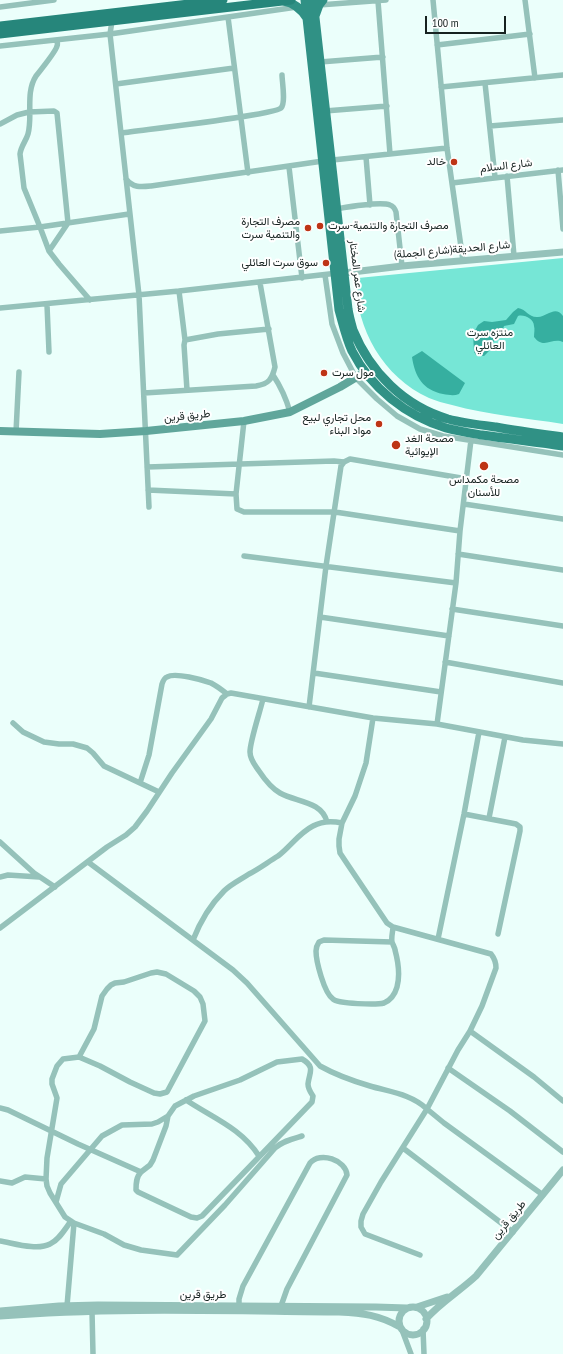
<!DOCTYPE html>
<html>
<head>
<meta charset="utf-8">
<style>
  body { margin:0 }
  #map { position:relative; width:563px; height:1354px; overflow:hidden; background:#ebfffb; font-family:"PT Sans Narrow",sans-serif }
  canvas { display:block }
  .scale { position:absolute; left:425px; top:16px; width:81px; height:18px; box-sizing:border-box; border:2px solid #162220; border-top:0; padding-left:5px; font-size:12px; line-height:14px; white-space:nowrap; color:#162220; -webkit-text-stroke:3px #fff; paint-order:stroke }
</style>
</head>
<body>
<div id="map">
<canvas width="563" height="1354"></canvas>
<div class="scale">100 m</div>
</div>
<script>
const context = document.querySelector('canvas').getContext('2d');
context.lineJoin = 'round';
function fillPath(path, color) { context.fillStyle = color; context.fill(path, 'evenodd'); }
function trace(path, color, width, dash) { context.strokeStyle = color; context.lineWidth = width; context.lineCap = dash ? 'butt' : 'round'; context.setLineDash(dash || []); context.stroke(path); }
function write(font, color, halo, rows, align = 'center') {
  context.font = font + ' "PT Sans Narrow",Vazirmatn,sans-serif'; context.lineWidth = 4; context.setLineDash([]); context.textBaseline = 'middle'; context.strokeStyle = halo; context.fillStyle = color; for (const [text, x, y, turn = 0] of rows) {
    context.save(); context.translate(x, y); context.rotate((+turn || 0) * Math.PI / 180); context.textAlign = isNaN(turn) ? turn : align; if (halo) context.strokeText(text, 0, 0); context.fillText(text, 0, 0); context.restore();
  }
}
fillPath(new Path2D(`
  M563,258V424C526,418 488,415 452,405C444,403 436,401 429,398C383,377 356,329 356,280L358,278Z`), '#76e6d6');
fillPath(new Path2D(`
  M518,308C526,309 529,318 538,317C547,317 555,305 563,316V342C552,337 544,350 534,337C534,333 535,329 534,326C534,319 524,314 518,316L514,324L504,326L503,329V336L493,342L489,351L484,356L476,355L474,352L473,334L478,325L484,321L492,322L506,320L513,312Z
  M422,351L465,383L459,394C454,396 449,395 443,394C423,390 415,377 412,357Z`), '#36afa0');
trace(new Path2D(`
  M433,0L447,148L463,261
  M525,0L535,78
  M378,1L390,154
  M319,5L386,0
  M0,7L54,0
  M228,17L248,173
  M112,21L110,34L139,295L149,507
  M437,45L530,34
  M0,46L110,34L297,7
  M320,62L383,57
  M485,83L495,177
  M116,84L234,68
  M441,87L563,75
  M325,111L387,106
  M0,124L17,115L29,112L54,111L57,113L68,223L49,251
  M490,126L563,120
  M122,133C142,130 274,115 281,108C286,103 282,81 282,75
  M366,157L370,205
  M289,167L302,278
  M558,170L563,229
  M507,176L514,256
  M126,179C133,188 141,187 151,186L323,161L447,148
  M452,183L563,170
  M336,209C348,207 380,201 390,205C393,206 395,209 396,212L402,266
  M0,231L40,227L24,188L20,154C21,146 26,141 28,134C33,116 25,93 36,76C40,71 56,51 57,46C58,44 57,42 57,40
  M325,275L332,324L343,353L356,378L377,399L397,416L420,429L443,436L563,455
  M179,291L185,340
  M90,300L59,264L49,251L40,227L129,214
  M47,305L49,352
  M0,308L179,291L338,273
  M273,375C281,387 286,398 290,412
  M187,390L184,345L185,340L218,334L269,329
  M144,393L256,386C269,384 272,379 275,367L260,283
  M244,421L236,494L237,509L244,512H335L460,531
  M16,432L19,372
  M147,467L334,461L344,462
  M148,490L236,494
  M464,504L563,519
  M458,554L563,570
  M244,556L456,583
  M452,609L563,626
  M320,617L449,636
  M445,662L563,683
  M314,673L441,692
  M263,699C260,712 250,741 250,752C250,760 255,765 259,771C265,780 271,788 280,793C296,802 322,801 327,822
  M309,707L326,566L341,466L344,462L350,459L467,479
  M373,718L366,763L355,796L342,823L339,839V846L340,853L348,865L387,923L393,927L491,954C495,959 496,962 496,968L482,1006L470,1031L458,1050L427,1109L444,1123L543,1195
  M13,723L23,732L44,742L59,744H73L87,748L93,753L104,766L159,792
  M437,724L456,583L460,531L471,440
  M140,783L149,755L162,684C163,681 164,678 167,677C175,672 203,680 211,683C217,686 222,690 227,694
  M464,814L511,823L516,824L520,827V831L498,934
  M489,818L505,737
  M0,842L34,873L55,887
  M88,862L233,970L247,983L320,1066C336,1075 353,1081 370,1086C390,1092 411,1094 427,1109L381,1182L363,1214L361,1221V1227L365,1234L420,1255
  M0,877L8,875L39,877
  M0,928L107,847L126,835L135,827L147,811L172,773L211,719L222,698L227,694L231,693L373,718L437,724L523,740L563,744
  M438,939L464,814L479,732
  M193,940C200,922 210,905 224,891C231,884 240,880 249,874C259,869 268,862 278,856C290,847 299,833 313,826C322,821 333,821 342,823
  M392,942L324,940L319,942C317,945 316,947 316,951C316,961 324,993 333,999C338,1004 377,1005 384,1003C391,1000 395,994 397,987C400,976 398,961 395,950C395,948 393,945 392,942C391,937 393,931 393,927
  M470,1031L534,1077L563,1101
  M79,1057L94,1029L102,996L107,989L111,985L115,983L124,982L151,973L157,972L166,974L194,991L200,997L203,1004L205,1021L167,1092L160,1094L154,1093L130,1082L100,1066L79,1057L63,1059L57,1066L52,1079V1084L57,1098L47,1158L46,1179L47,1186L50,1193L65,1217L74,1223L104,1234L124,1245L141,1250L177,1255L225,1205L275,1148C283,1141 292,1139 302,1136
  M448,1068L510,1111L563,1152
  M186,1100C213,1118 241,1128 259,1156
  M0,1108L8,1110L78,1144L141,1172C136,1177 136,1184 136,1190L138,1192L191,1217L197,1218L202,1216L312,1102L313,1096C311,1093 308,1089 308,1084C309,1073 316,1067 302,1059L277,1062L240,1080L194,1096L175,1106L168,1116L166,1126L153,1160L150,1165L141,1172
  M403,1148L513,1232
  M0,1181L12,1183L25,1177L46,1179
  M56,1202L61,1184L102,1136L122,1125L152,1124L158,1122L168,1116
  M0,1241C13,1243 37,1251 50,1244C59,1240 65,1229 71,1221
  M67,1306L74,1223
  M239,1306V1299L243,1286L310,1163C320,1151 346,1160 347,1175L287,1289L281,1306
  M92,1311L93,1354
  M423,1329L424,1354
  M402,1330L411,1354`), '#95c2ba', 5.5);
trace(new Path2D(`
  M344,273L402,266L563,252
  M417,1307L447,1297
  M399 1321a14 14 0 1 1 28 0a14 14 0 1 1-28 0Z
  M0,1311L59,1306L98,1305L376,1307L407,1308
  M0,1316C113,1307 226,1311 339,1312C363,1313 379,1315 400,1327
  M426,1319C441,1302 460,1291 476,1276L563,1170`), '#95c2ba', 7);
trace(new Path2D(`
  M0,431L100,434L146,431L244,421L290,412L340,387L365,372`), '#60a69b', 8);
trace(new Path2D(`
  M305,0L339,310C343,324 346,338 352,351C371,388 406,416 446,428C457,431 470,433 482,435C509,439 536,442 563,446
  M313,0L348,309C349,316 351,323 353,330C370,372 404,406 448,419C463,423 480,425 496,427C518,431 541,434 563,437
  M284,1C294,3 302,10 307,18
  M315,16L319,5L323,0`), '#309185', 9);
trace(new Path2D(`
  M0,26L223,0
  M0,34L291,0`), '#26867b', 9);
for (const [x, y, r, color] of [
  [454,162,4,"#be3415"],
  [320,226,4,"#be3415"],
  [308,228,4,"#be3415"],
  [326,263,4,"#be3415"],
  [324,373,4,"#be3415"],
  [379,424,4,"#be3415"],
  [396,445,5,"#be3415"],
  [484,466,5,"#be3415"]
]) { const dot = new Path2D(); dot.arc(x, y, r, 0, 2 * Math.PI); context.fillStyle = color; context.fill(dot); trace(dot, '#fff', 1.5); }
write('11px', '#162220', '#fff', [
  ["خالد",446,162],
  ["مصرف التجارة",300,222],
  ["والتنمية سرت",300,235],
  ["مصرف التجارة والتنمية-سرت",328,226,"left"],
  ["سوق سرت العائلي",318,263],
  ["مول سرت",332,373,"left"],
  ["محل تجاري لبيع",371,418],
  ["مواد البناء",371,431],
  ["مصحة الغد",405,439,"left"],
  ["الإيوائية",405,452,"left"],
  ["مصحة مكمداس",484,480,"center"],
  ["للأسنان",484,493,"center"]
], 'right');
write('11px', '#162220', '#fff', [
  ["شارع السلام",506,166,-7],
  ["شارع الحديقة(شارع الجملة)",452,250,-5],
  ["شارع عمر المختار",357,276,83],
  ["طريق قرين",187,416,-6],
  ["طريق قرين",509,1220,-51],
  ["طريق قرين",203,1295]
]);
write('11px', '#192e2a', '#fff', [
  ["منتزه سرت",490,333],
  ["العائلي",490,346]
]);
</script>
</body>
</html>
